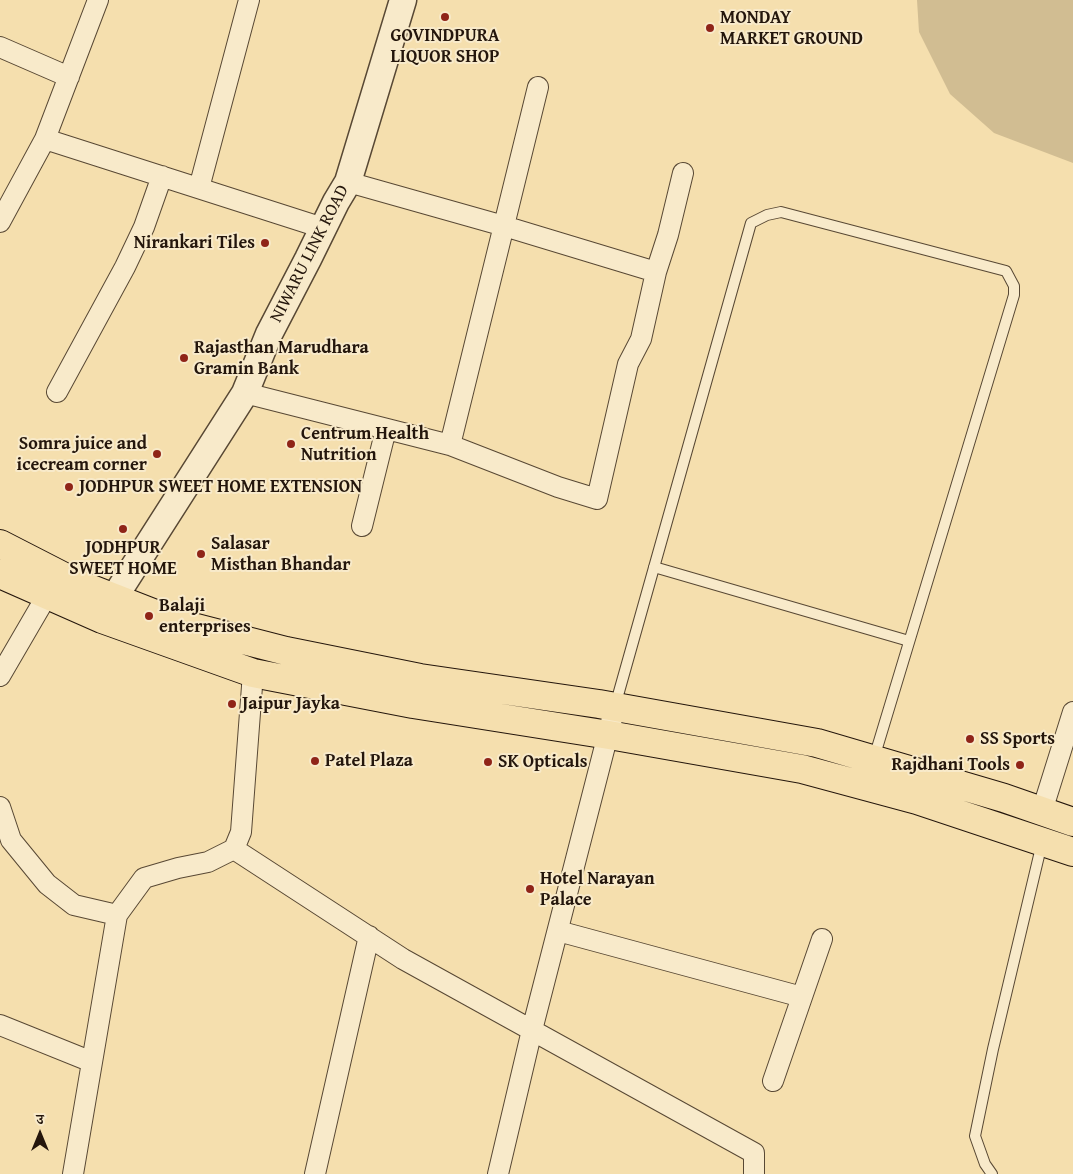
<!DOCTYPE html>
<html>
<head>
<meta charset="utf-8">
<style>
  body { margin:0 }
  #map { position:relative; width:1073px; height:1174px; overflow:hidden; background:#f5dfae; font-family:"Gentium Book Plus","Noto Serif Devanagari",serif }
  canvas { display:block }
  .north { position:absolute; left:15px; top:1109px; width:50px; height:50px; -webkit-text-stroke:4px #f8eaca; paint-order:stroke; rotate:0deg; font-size:14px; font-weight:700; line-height:20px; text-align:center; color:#24160c }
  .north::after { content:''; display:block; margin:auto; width:18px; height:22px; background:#24160c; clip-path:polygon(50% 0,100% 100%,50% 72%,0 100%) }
</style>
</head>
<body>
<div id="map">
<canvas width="1073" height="1174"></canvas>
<div class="north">उ</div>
</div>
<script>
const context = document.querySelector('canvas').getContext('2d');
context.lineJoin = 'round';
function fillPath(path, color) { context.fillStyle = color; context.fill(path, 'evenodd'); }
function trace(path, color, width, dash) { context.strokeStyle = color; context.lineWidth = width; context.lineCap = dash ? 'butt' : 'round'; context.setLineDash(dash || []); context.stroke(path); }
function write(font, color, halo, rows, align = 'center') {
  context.font = font + ' "Gentium Book Plus",serif'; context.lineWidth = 4; context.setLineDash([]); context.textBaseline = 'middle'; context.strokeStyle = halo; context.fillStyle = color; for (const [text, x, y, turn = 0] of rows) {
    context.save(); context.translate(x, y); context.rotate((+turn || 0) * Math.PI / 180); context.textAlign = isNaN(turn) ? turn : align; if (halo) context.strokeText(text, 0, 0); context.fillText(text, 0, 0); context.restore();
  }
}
fillPath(new Path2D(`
  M917,0H1073V163L994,133L950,94L919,32Z`), '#d1bd92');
const service = new Path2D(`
  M654,567L909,641
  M615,706L751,223L767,215L781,212L1006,271L1014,286V295L874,758
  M992,1174L985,1164L975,1136L993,1049L1042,843`);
const minor = new Path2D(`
  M0,47L69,77
  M45,139L323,228
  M348,182L504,226L656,272L668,235L683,173
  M199,188L249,0
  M0,222L45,139L98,0
  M57,392L125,267L144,227L162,176
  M245,393L450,445L558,487L597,499L628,364L641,339L656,272
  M450,445L538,87
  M362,526L386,429
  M0,676L53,585
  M0,807L11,840L47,884L74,905L117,915L144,878L178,868L208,862L234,849L241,832L253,673
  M1042,811L1073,712
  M234,849L403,959L754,1153V1174
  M558,931L802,997
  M0,1025L92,1062
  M773,1081L822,939
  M73,1174L117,915
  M315,1174L369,936
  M498,1174L532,1030L615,707`);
const tertiary = new Path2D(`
  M104,616L114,598L245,393L269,334L308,259L336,202L348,182L403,0`);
const primary = new Path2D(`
  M0,544L76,583L181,624L286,651L420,678L599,704L817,743L1004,798L1073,822
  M0,574L102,619L253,673L413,704L609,735L802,769L917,800L1073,852`);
trace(service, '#584834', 12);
trace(minor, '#584834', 22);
trace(tertiary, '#584834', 29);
trace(primary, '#24160c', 30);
trace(service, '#f8eaca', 10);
trace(minor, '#f8eaca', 20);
trace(tertiary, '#f8eaca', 26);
trace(primary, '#f5dfae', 28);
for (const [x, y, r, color] of [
  [445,17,5,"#8f2418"],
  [710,28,5,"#8f2418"],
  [265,243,5,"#8f2418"],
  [184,358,5,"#8f2418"],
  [291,444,5,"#8f2418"],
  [157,454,5,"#8f2418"],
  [69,487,5,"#8f2418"],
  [123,529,5,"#8f2418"],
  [201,554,5,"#8f2418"],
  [149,616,5,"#8f2418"],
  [232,704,5,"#8f2418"],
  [970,739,5,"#8f2418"],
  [315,761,5,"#8f2418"],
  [488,762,5,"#8f2418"],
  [1020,765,5,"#8f2418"],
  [530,889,5,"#8f2418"]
]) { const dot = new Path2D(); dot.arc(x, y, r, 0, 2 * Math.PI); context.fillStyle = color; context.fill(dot); trace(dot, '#f8eaca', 2); }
write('bold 18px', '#24160c', '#f8eaca', [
  ["MONDAY",720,18],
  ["MARKET GROUND",720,39],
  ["GOVINDPURA",445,36,"center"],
  ["LIQUOR SHOP",445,57,"center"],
  ["Nirankari Tiles",255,243,"right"],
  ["Rajasthan Marudhara",194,348],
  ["Gramin Bank",194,369],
  ["Centrum Health",301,434],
  ["Nutrition",301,455],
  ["Somra juice and",147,444,"right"],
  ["icecream corner",147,465,"right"],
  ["JODHPUR SWEET HOME EXTENSION",79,487],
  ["Salasar",211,544],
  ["Misthan Bhandar",211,565],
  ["JODHPUR",123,548,"center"],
  ["SWEET HOME",123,569,"center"],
  ["Balaji",159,606],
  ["enterprises",159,627],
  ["Jaipur Jayka",242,704],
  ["SS Sports",980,739],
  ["Patel Plaza",325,761],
  ["SK Opticals",498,762],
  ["Rajdhani Tools",1010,765,"right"],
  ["Hotel Narayan",540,879],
  ["Palace",540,900]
], 'left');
write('18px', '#24160c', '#f8eaca', [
  ["NIWARU LINK ROAD",310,254,-63]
]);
</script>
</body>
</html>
